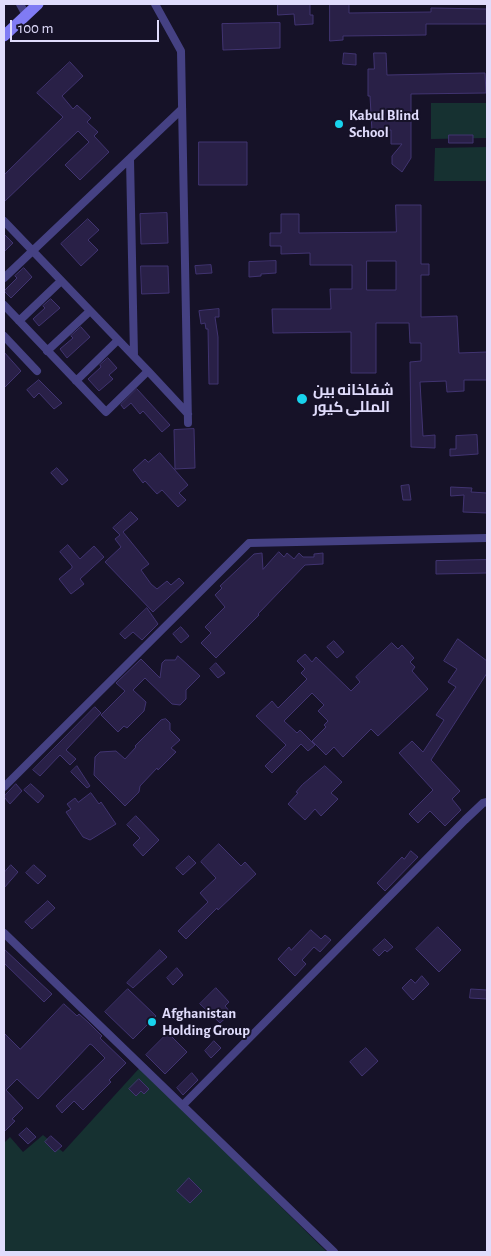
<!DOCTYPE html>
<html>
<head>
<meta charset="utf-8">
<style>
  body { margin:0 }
  #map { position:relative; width:491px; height:1256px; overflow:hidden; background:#161228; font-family:"Alegreya Sans",sans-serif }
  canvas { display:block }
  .frame { position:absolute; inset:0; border:5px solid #e0dcfc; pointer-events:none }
  .scale { position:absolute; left:10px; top:20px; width:149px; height:22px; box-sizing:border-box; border:2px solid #e0dcfc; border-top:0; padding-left:6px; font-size:15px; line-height:18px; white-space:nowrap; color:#e0dcfc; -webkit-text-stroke:4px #161228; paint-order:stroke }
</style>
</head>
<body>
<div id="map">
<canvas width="491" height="1256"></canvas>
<div class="frame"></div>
<div class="scale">100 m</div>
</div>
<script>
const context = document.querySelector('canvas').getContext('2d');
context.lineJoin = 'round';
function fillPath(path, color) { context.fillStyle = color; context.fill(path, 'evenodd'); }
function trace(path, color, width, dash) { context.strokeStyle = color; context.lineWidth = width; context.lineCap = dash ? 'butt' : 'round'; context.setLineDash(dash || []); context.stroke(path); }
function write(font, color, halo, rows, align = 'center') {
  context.font = font + ' "Alegreya Sans",Cairo,sans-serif'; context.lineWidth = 4; context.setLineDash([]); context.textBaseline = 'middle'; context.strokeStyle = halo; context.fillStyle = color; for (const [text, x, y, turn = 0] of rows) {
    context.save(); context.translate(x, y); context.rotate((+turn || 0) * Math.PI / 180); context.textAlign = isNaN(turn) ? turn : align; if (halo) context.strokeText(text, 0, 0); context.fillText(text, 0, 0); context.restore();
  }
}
fillPath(new Path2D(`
  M431,103H487V138L431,139Z
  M487,147V181H434L435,148Z
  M144,1063L267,1193L327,1252H4V1143L10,1137L23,1152L43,1135L63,1152Z`), '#163131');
const building = new Path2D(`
  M278,4H310V15H313V24L295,25L294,14L278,15Z
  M330,4H349V13L431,12V8L487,9V24H426V35L343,36V40L330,41Z
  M280,23V48L223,50L222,24Z
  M344,53L356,54V65L343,64Z
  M374,53H386L387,75L485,73L486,93L411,94V158L402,172L392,164V156L402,144H391V130L372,131L370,96H368V69H374Z
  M70,62L83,76L62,96L73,109L77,105L91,118L87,122L98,132L94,136L109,152L80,180L65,165L89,142L78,131L4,202V175L63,117L37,93Z
  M449,135H473V143H449Z
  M199,142H247V185H199Z
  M396,205H421V264H429V275H421V317L457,316L459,353L487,352V380H464V391L447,392L446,381L420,382L423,436L435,435V448L411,447L410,362L421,361V343H410L409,323H376V373H351V332L273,333L272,309H331L330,289H352V265H310V253L281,254V246H270V233H281V214H299V233L396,232ZM367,261H396V290H367Z
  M167,213L168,243L141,244L140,214Z
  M88,219L99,230L88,240L98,250L81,266L61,244Z
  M4,234L13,243L4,252Z
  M276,261V273L261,274V276L249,277V262Z
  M211,265L212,273L196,274L195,266Z
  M141,266H168L169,293L142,294Z
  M24,268L32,277L11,298L4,291L17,278L15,276Z
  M51,299L60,308L39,326L33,319L45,308L43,306Z
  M219,309V317H215L218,337V384H209L208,329H206L205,323L201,324L199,311Z
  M81,327L90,337L67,358L60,349L73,338L71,336Z
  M4,352L21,371L4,388Z
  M108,358L117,368L109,375L113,379L99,391L88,379L101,367L100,365Z
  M39,380L62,403L54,409L39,393L34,398L27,390Z
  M137,389L170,425L162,432L143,411L140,414L131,403L124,409L121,405Z
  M194,429L195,468L175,469L174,430Z
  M477,435L478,454L450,456V449H456V436Z
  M160,453L188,485L179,493L186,500L178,507L162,490L157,494L145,481L143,483L133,470L145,459L148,462Z
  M57,468L68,480L62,485L51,473Z
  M409,485L411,500H403L401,486Z
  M451,487L472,488L471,492L487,493V513L463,512L464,495L451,496Z
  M131,512L138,519L123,532L149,564L141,570L151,584L157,589L167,581L171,585L179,578L184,583L153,612L105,562L121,547L115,539L120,535L113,528Z
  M68,545L80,559L94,546L104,557L80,579L84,584L71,594L59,579L72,568V566L60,552Z
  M279,552L284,557L287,553L294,559L299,553L303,557H314V554L323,553V564L305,565L258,614L259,615L216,658L201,643L211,633L205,627L225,607L215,595L222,588L220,586L254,554L262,553L263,569Z
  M487,560V573L436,574V561Z
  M147,608L158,624L142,640L133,632L125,639L120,634Z
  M181,627L189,636L181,643L173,634Z
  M458,639L487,661V673L431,760L460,791L452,799L461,810L445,826L430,811L418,823L409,814L433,790L399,753L412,741L423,752L444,720L436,715L456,687L448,682L457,669L444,661Z
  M334,641L344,652L337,658L327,647Z
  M392,643L398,649L402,645L414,658L410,662L415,667L412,671L428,689L378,736L371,729L343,757L334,747L326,755L312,741L326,727L324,725L328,721L318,711L324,705L312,693L284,721L297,733L300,730L315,745L308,751L301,744L272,773L265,766L286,745L256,716L272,701L278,708L307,679L301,673L305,669L297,661L305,654L312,662L316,657L351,691L360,682L356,677Z
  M178,656L200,676L186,690V699L180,705L172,704L145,678L133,690L146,702L144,711L127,728L124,726L118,732L101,715L125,691L116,683L141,659L160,678L162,663L165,660H175Z
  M216,663L225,673L218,678L210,669Z
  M95,707L101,713L66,750L76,759L70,765L60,755L40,776L33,770Z
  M166,719L170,723V730L180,740L171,748L176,752L158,770L157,768L140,786L139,792L125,806L94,775L95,757L100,752L116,751L125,759L136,747L135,746L161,720Z
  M77,766L90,786L87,788L71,772Z
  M325,766L342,782L331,793L338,799L321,816L315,809L305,820L288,804L298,793L296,792L302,785Z
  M16,784L22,791L10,804L4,797Z
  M31,784L44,796L38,803L24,790Z
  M91,793L99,804L101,802L116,824L90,840L83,837L66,812L71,809L67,804L75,798L78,802Z
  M136,816L159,840L143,856L133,845L140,838L127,825Z
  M219,844L241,866L245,862L256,874L218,910L217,908L186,939L178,931L208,902L200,893L216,878L201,862Z
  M411,851L418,857L385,891L377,883L402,857L404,859Z
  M189,856L196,863L183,875L176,868Z
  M11,865L18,872L4,888V873Z
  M34,865L46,876L38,884L26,873Z
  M48,901L55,908L32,929L25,922Z
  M438,927L461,950L439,972L416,949Z
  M311,930L321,939L325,935L331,940L320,952L314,947L302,960L306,964L295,976L278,959L289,947L291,950Z
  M385,939L393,947L387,952L385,950L379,956L373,950Z
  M4,949L52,994L44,1002L4,963Z
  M160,950L167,957L133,988L127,983Z
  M177,968L183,975L173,985L167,978Z
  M422,976L429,984L413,1000L402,988L411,979L415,983Z
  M216,988L229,1002L225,1006L231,1013L220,1023L200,1004Z
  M128,989L156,1016L133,1039L105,1012Z
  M471,989L487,990V999L470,998Z
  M64,1004L77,1016L79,1014L88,1022L102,1036L100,1038L126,1063L109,1080L111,1082L83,1110L74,1101L62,1113L56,1106L105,1058L92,1045L90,1044L38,1099L17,1079L6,1090L23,1108L12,1119L15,1121L4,1132V1033L20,1049Z
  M168,1033L187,1052L165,1074L146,1055Z
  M214,1041L221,1048L211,1058L205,1051Z
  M366,1048L378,1061L362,1076L350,1062Z
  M192,1073L198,1080L183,1095L177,1088Z
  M139,1079L149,1089L144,1094L141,1091L136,1096L129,1089Z
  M27,1128L36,1137L28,1144L19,1135Z
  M51,1136L62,1146L55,1152L45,1142Z
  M189,1178L202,1191L190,1203L177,1191Z`);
fillPath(building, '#292047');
trace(building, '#413471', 1);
trace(new Path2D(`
  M20,4L26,15
  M155,4L181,51L188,423
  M130,159L134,356
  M4,221L148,371L106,412L4,305
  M4,278L182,109
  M19,321L61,281
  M4,336L37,371
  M47,351L90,311
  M148,371L188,414
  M76,381L118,340
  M4,787L249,543L487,538
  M4,933L334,1252
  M183,1105L465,820L483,803L487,802`), '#454183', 8);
trace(new Path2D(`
  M4,36L38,4`), '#807bf4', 11);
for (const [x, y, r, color] of [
  [339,124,5,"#18d3ed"],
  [302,399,6,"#18d3ed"],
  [152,1022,5,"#18d3ed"]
]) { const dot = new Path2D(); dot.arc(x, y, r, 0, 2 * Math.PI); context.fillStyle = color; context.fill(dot); trace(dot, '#161228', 2); }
write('bold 15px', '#e0dcfc', '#161228', [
  ["Kabul Blind",349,115],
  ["School",349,132],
  ["شفاخانه بین",313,390],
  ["المللی کیور",313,407],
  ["Afghanistan",162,1013],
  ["Holding Group",162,1030]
], 'left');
</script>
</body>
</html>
